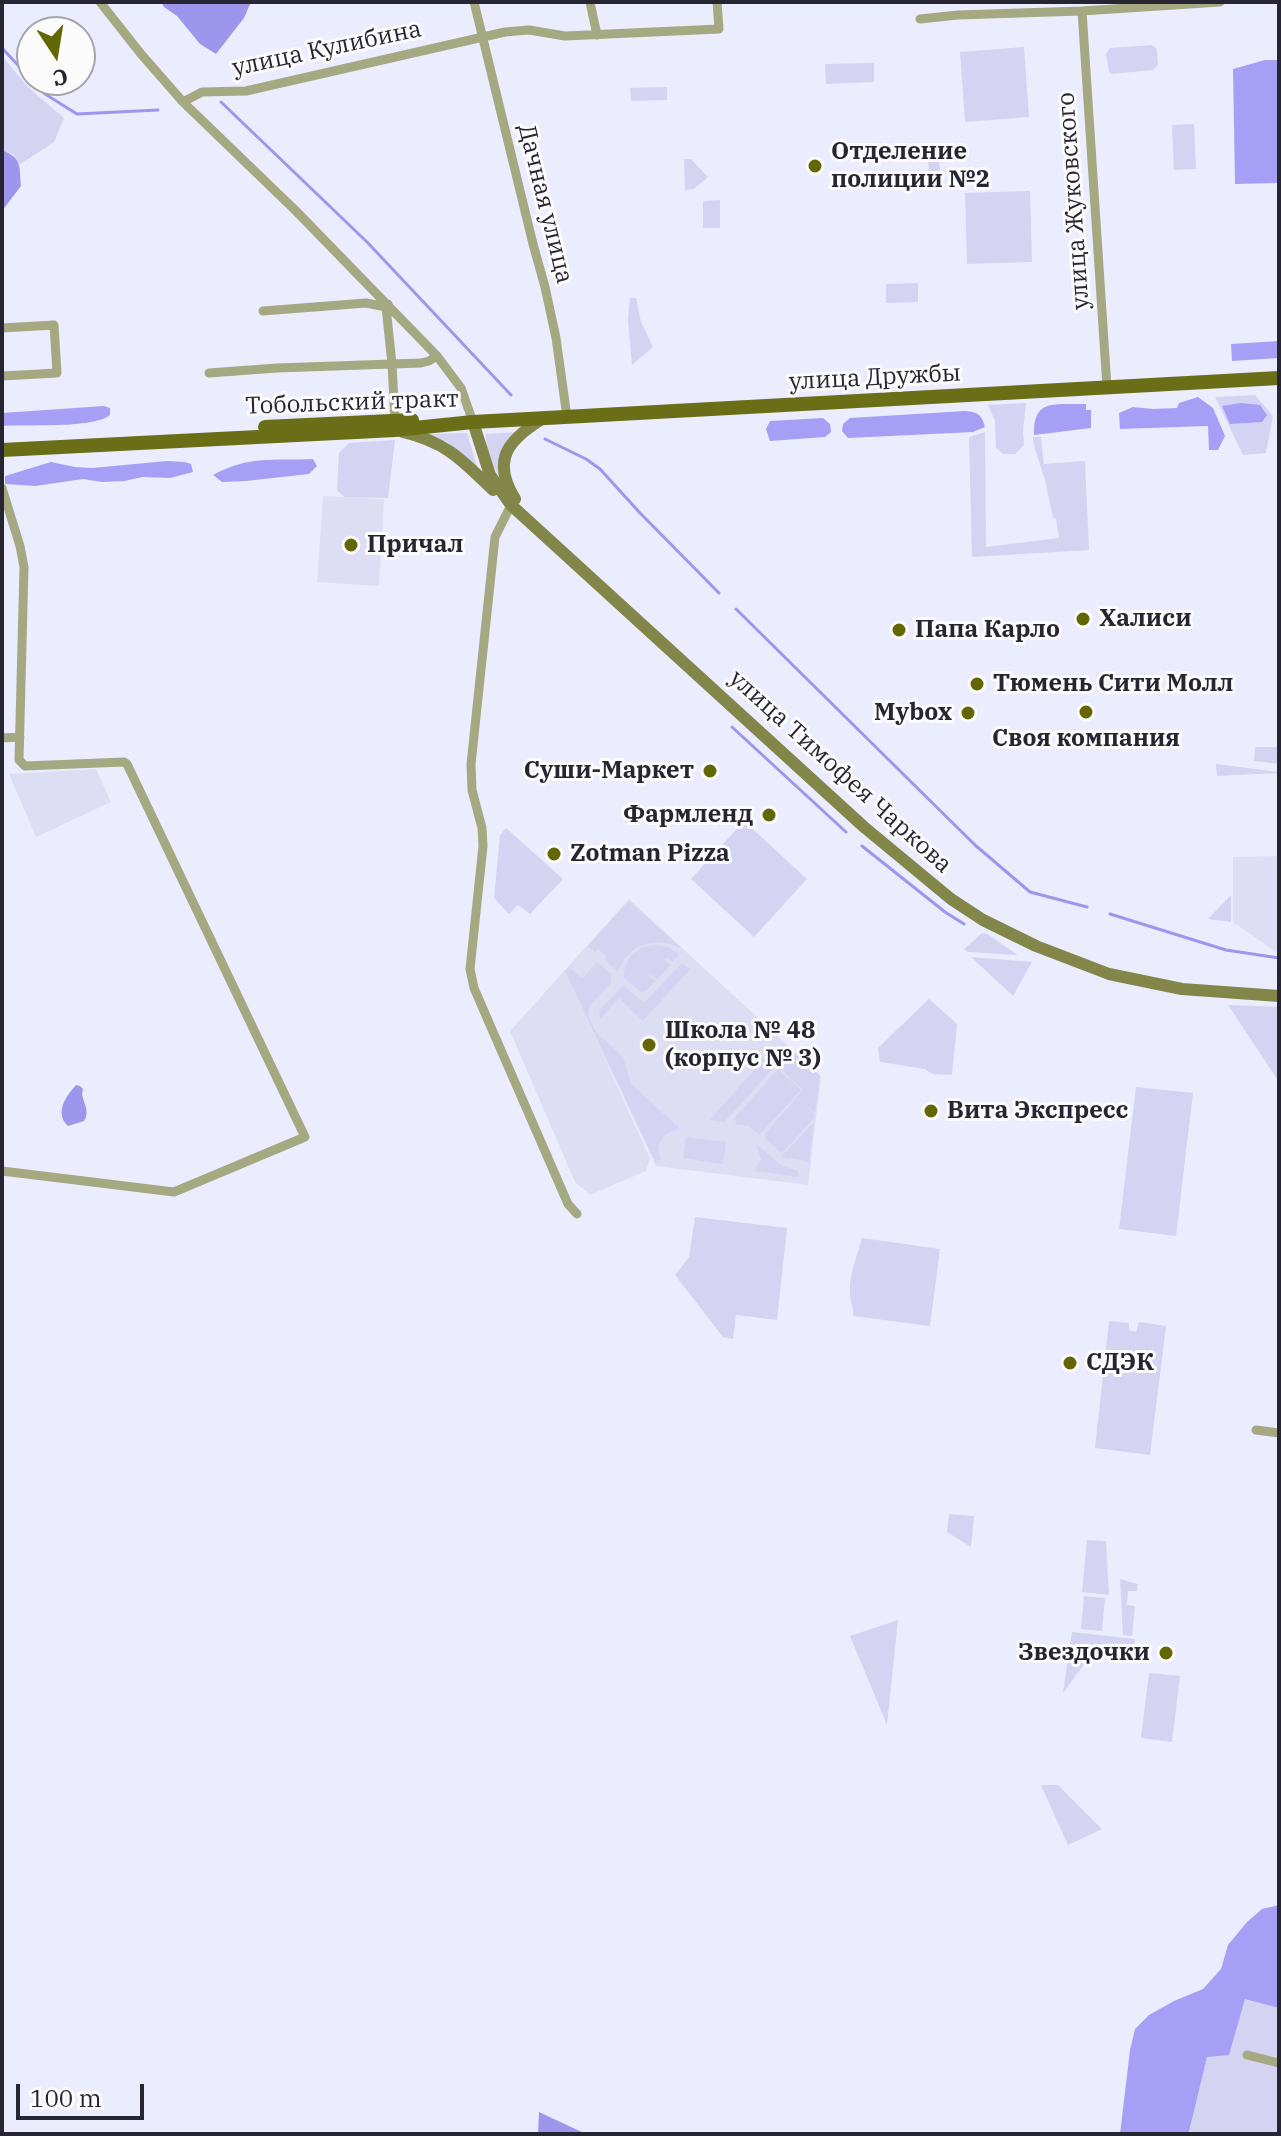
<!DOCTYPE html>
<html>
<head>
<meta charset="utf-8">
<style>
  body { margin:0 }
  #map { position:relative; width:1281px; height:2136px; overflow:hidden; background:#ececff; font-family:"IBM Plex Serif",serif }
  canvas { display:block }
  .frame { position:absolute; inset:0; border:4px solid #262531; pointer-events:none }
  .north { position:absolute; left:16px; top:16px; width:80px; height:80px; box-sizing:border-box; background:#fbfbfb; border:2px solid #a6a5aa; border-radius:50%; rotate:168deg; font-size:22px; font-weight:700; line-height:32px; text-align:center; color:#262531 }
  .north::after { content:''; display:block; margin:auto; width:28px; height:36px; background:#626603; clip-path:polygon(50% 0,100% 100%,50% 72%,0 100%) }
  .scale { position:absolute; left:16px; top:2084px; width:128px; height:36px; box-sizing:border-box; border:4px solid #262531; border-top:0; padding-left:10px; font-size:24px; line-height:28px; white-space:nowrap; color:#262531; -webkit-text-stroke:6px #fbfbfb; paint-order:stroke }
</style>
</head>
<body>
<div id="map">
<canvas width="1281" height="2136"></canvas>
<div class="frame"></div>
<div class="north">С</div>
<div class="scale">100 m</div>
</div>
<script>
const context = document.querySelector('canvas').getContext('2d');
context.lineJoin = 'round';
function fillPath(path, color) { context.fillStyle = color; context.fill(path, 'evenodd'); }
function trace(path, color, width, dash) { context.strokeStyle = color; context.lineWidth = width; context.lineCap = dash ? 'butt' : 'round'; context.setLineDash(dash || []); context.stroke(path); }
function write(font, color, halo, rows, align = 'center') {
  context.font = font + ' "IBM Plex Serif",serif'; context.lineWidth = 6; context.setLineDash([]); context.textBaseline = 'middle'; context.strokeStyle = halo; context.fillStyle = color; for (const [text, x, y, turn = 0] of rows) {
    context.save(); context.translate(x, y); context.rotate((+turn || 0) * Math.PI / 180); context.textAlign = isNaN(turn) ? turn : align; if (halo) context.strokeText(text, 0, 0); context.fillText(text, 0, 0); context.restore();
  }
}
fillPath(new Path2D(`
  M323,496L384,499L379,586L317,582Z
  M96,769L111,802L36,837L9,774Z
  M1279,856V952L1275,951L1233,922V857Z
  M629,899L821,1076L808,1185L656,1166L590,1027L650,1158L646,1171L590,1195L575,1182L510,1031Z`), '#ddddf4');
fillPath(new Path2D(`
  M1152,45L1157,49L1158,65L1153,70L1112,74L1109,72L1106,54L1110,48Z
  M1024,47L1029,117L965,122L960,52Z
  M2,56L29,88L64,118L54,142L19,165L14,155L2,150Z
  M874,63V82L826,84L825,64Z
  M667,87V100L631,101L630,88Z
  M1194,124L1196,169L1174,170L1172,125Z
  M939,150L940,179H929L928,151Z
  M691,159L708,177L694,189L685,190L684,159Z
  M1030,191L1032,262L967,264L965,193Z
  M720,200V228H703V201Z
  M918,283V302L886,303V284Z
  M630,298H636L641,322L653,347L632,365L628,320Z
  M1255,395L1273,416L1266,453L1243,455L1215,397Z
  M1026,403L1023,431L1024,445L1015,454H1003L996,448L995,421L988,405Z
  M516,432L505,485C494,470 486,453 486,434Z
  M985,432L986,547L1059,538L1056,519L1053,518L1045,480L1034,446L1033,437H1041L1044,464L1085,461L1089,550L972,557L969,437Z
  M467,433L478,469L447,442L427,434Z
  M395,440L388,498L345,497L337,490L339,453L349,443Z
  M1255,747H1279V764L1254,761Z
  M1216,764L1279,772V773L1217,776Z
  M744,821L807,879L754,937L691,879Z
  M506,828L563,879L530,914L518,905L509,914L494,898L500,835Z
  M1231,895V922L1208,919Z
  M629,901L681,948C654,936 629,944 618,972L604,959L606,956L598,949L595,952L588,946Z
  M982,933L987,934L1018,955L968,952L964,949Z
  M653,945L668,947L679,955L672,962L666,957L664,959L670,965L657,979L650,974L649,976L655,981L646,991L641,992L624,977C624,958 635,948 653,945Z
  M971,957L1032,962L1013,996Z
  M597,962L611,974V983L590,1005L588,1014L592,1025L596,1032L623,1057L631,1084L675,1124L679,1126V1130C662,1131 654,1146 661,1160H657L656,1163L565,971L569,967L582,979Z
  M682,963L690,969L643,1021L619,998L600,1019L599,1011L623,985L644,1003Z
  M929,999L957,1024L952,1075L932,1074L925,1069L880,1062L878,1048Z
  M1228,1005L1279,1007V1082Z
  M775,1046L782,1054L777,1064L724,1122L710,1120Z
  M795,1053L820,1076L815,1113L803,1103L814,1114V1118L784,1151L780,1152L765,1138V1134L803,1090L781,1069Z
  M778,1069L801,1090L759,1135L749,1126L736,1124L735,1118Z
  M1136,1087L1193,1093L1176,1236L1119,1229Z
  M814,1122L809,1161L785,1158L782,1156Z
  M686,1137L726,1142L723,1164L683,1158Z
  M756,1144L782,1166L798,1171L799,1177L755,1171L761,1159Z
  M695,1217L787,1228L777,1320L736,1315L733,1339L723,1337L675,1275L689,1257Z
  M862,1238L940,1249L930,1326L853,1316C854,1308 851,1304 850,1296C848,1277 857,1256 862,1238Z
  M1109,1321L1129,1323V1330L1136,1332L1139,1322L1166,1326L1150,1455L1095,1448Z
  M949,1514L974,1516L971,1547L947,1532Z
  M1087,1540L1106,1541L1109,1595L1082,1592Z
  M1120,1579L1138,1584L1137,1591H1128L1127,1605L1135,1606L1132,1636L1123,1635Z
  M1084,1596L1105,1598L1102,1631L1081,1629Z
  M898,1620L887,1725L850,1636Z
  M1072,1632L1135,1639L1134,1653L1070,1646Z
  M1069,1651L1092,1654L1063,1693Z
  M1149,1673L1180,1676L1172,1742L1141,1738Z
  M1041,1785H1058L1102,1829L1068,1845Z
  M1245,1998L1279,2008V2134L1189,2133L1207,2056L1229,2055Z`), '#d4d3f2');
fillPath(new Path2D(`
  M1265,60H1279V183L1235,184L1233,69Z
  M1279,341V358L1232,361L1231,344Z
  M1198,397L1213,408L1225,436L1218,450H1209L1208,426L1120,429L1119,413L1133,407L1153,409L1177,408L1179,403Z
  M1241,403L1260,405L1267,415L1262,422L1230,424L1222,406Z
  M1086,404V410H1091V428L1034,435C1033,397 1056,405 1086,404Z
  M104,406L110,408V415C93,429 26,424 2,426V413Z
  M965,411C978,412 982,415 985,427L973,432L848,438L842,431L843,424L850,418Z
  M823,418L830,424L831,432L825,437L770,441L766,429L770,421Z
  M313,459L317,466L309,474L246,481L222,482L213,475C250,455 273,461 313,459Z
  M167,461L185,462L191,464L193,472L170,478L143,477L124,481L102,482L83,479L35,486L5,484V476L51,462L75,467L92,468Z
  M1279,1905V2008L1245,1999L1229,2055L1207,2057L1189,2132L1193,2134H1120L1130,2050L1135,2029L1149,2015L1174,2001L1203,1989L1221,1969L1228,1945L1247,1922L1262,1909Z`), '#a79ff6');
fillPath(new Path2D(`
  M161,2H251L244,18L216,54L200,44L177,16L164,7Z
  M2,150C23,159 19,166 21,186L2,211Z
  M76,1085L80,1086L83,1089L82,1094C84,1104 90,1112 84,1121L68,1126C54,1113 66,1096 76,1085Z
  M539,2112L586,2134H538Z`), '#9e96ed');
trace(new Path2D(`
  M2,48L45,94L77,114L158,110
  M221,102L367,242L511,395
  M545,439L586,459L600,469L640,513L719,593
  M736,609L975,845L1030,892L1087,907
  M732,727L846,832
  M862,846L945,912L964,924
  M1110,914L1226,950L1279,958`), '#9e96ed', 3);
trace(new Path2D(`
  M100,2L141,54L183,102L296,211L437,356L461,388L473,422
  M474,2L533,244L545,287L556,338L567,417
  M590,2L597,35
  M1082,11L1107,387
  M920,19L958,15L1082,11L1220,2
  M183,102L202,92L246,91L505,32L529,30L565,36L719,29L717,2
  M386,307L392,364L395,420
  M263,311L366,303L386,307L388,304
  M2,328L54,325L57,373L2,376
  M209,373L277,368L421,363L429,361L437,356
  M2,488L20,546L24,567L19,760L25,766L124,762L127,764L305,1137L174,1192L2,1171
  M511,505L495,537L471,764L472,790L482,828L483,846L470,969L474,988L487,1018L568,1204L577,1214
  M2,738L20,737
  M1256,1430L1279,1433
  M1247,2055L1279,2063`), '#a5a981', 9);
trace(new Path2D(`
  M473,422L490,475L511,505L864,827L951,899L983,920L1036,946L1109,974L1182,989L1279,996
  M403,432C446,442 462,460 493,490
  M515,499C491,460 508,440 542,419`), '#828749', 12);
trace(new Path2D(`
  M265,427L412,420
  M2,450L395,430L473,422L1279,378`), '#6a6e17', 14);
for (const [x, y, r, color] of [
  [815,166,8,"#626603"],
  [351,545,8,"#626603"],
  [1083,619,8,"#626603"],
  [899,630,8,"#626603"],
  [977,684,8,"#626603"],
  [1086,712,8,"#626603"],
  [968,713,8,"#626603"],
  [710,771,8,"#626603"],
  [769,815,8,"#626603"],
  [554,854,8,"#626603"],
  [649,1045,8,"#626603"],
  [931,1111,8,"#626603"],
  [1070,1363,8,"#626603"],
  [1166,1653,8,"#626603"]
]) { const dot = new Path2D(); dot.arc(x, y, r, 0, 2 * Math.PI); context.fillStyle = color; context.fill(dot); trace(dot, '#fbfbfb', 3); }
write('24px', '#262531', '#fbfbfb', [
  ["улица Кулибина",327,49,-12],
  ["улица Жуковского",1074,201,-94],
  ["Дачная улица",545,204,76],
  ["улица Дружбы",875,378,-3],
  ["Тобольский тракт",352,403,-2],
  ["улица Тимофея Чаркова",840,772,42]
]);
write('bold 24px', '#262531', '#fbfbfb', [
  ["Отделение",831,152],
  ["полиции №2",831,180],
  ["Причал",367,545],
  ["Халиси",1099,619],
  ["Папа Карло",915,630],
  ["Тюмень Сити Молл",993,684],
  ["Mybox",952,713,"right"],
  ["Своя компания",1086,739,"center"],
  ["Суши-Маркет",694,771,"right"],
  ["Фармленд",753,815,"right"],
  ["Zotman Pizza",570,854],
  ["Школа № 48",665,1031],
  ["(корпус № 3)",665,1059],
  ["Вита Экспресс",947,1111],
  ["СДЭК",1086,1363],
  ["Звездочки",1150,1653,"right"]
], 'left');
</script>
</body>
</html>
